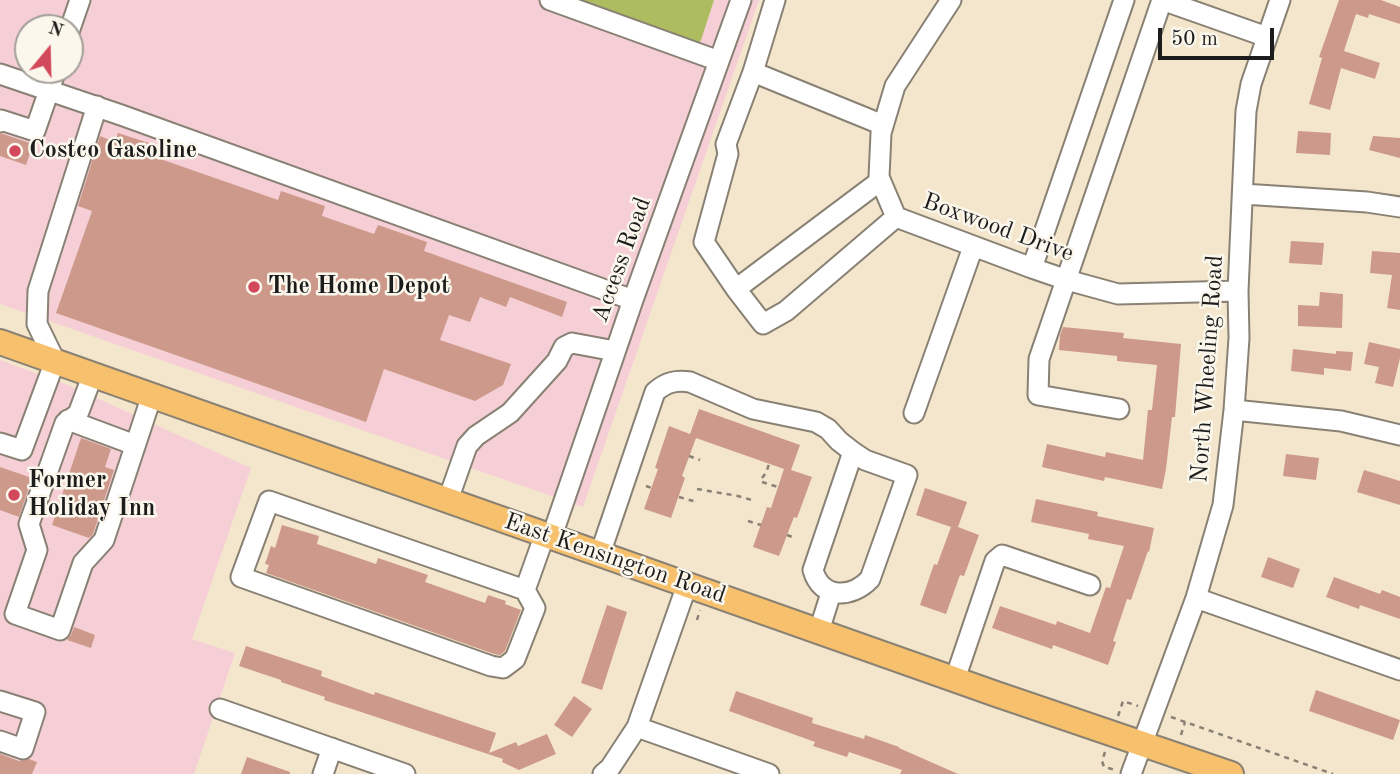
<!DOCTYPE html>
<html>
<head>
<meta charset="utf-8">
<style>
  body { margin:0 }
  #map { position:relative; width:1400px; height:774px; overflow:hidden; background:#f4e6cc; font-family:"Old Standard TT",serif }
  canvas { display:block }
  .north { position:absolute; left:14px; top:14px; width:70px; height:70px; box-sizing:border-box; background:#fbf7ec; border:2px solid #a29f99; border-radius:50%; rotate:19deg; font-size:19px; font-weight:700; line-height:28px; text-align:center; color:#1c1c1c }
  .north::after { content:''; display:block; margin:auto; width:24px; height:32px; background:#d1495b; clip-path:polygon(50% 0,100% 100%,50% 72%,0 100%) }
  .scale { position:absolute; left:1158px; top:28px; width:116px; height:32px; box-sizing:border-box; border:4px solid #1c1c1c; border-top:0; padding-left:9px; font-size:21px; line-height:24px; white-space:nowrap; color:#1c1c1c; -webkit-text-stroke:5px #fbf7ec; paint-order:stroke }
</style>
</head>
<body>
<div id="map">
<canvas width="1400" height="774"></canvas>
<div class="north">N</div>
<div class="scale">50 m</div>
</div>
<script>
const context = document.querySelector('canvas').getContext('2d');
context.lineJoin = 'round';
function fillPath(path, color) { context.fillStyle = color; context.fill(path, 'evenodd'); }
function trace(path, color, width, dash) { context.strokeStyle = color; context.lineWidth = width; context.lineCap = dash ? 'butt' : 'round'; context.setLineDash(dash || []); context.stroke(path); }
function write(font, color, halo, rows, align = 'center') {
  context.font = font + ' "Old Standard TT",serif'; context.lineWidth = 5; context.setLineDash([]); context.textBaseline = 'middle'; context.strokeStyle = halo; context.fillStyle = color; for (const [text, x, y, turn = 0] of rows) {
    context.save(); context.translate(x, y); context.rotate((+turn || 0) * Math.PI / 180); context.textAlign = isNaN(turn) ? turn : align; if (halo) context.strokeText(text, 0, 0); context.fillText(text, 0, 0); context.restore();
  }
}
fillPath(new Path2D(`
  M0,0H759L583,507L0,304ZM28,28H70V70H28Z
  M0,360L68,385L251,468L192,639L235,653L194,774H0Z`), '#f6cfd6');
fillPath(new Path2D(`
  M566,0H714L701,40L699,43H695Z`), '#adbc5f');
fillPath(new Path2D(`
  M1339,0H1381L1400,7V24L1369,14L1368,18L1356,14L1344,51L1380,63L1375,79L1341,68L1330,110L1309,104L1322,58L1319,57Z
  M1298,131L1331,133L1330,155L1296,153Z
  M118,133L152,144L149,155L278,200L281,191L325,206L322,216L374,234L378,225L427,242L424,251L567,302L562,317L510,297L506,307L480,297L470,322L449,315L440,340L511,364L503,385L475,401L384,369L366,422L56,313L92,211L78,206L100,136L115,142Z
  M0,134H3L33,144L26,165L0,156Z
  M1373,136L1400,138V158L1369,150Z
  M1291,241L1324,243L1322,265L1289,263Z
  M1372,251L1400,253V310L1387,308L1392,275L1370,273Z
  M1320,292L1343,294L1342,328L1298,326V305L1319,306Z
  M1063,327L1124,333L1123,338L1181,344L1175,417H1172L1166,469L1162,489L1105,477L1104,481L1042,467L1047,444L1105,457L1106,452L1143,460L1148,410H1152L1157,365L1117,361V356L1059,350L1060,335Z
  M1369,342L1400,349V358L1393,387L1375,383L1379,367L1364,364Z
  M1293,349L1336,354V351L1353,352L1351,371L1324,368V375L1291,371Z
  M699,409L800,445L791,470L812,477L797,518L794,517L779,556L753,547L767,507L771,508L784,469L696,438L682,476L685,478L671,518L644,509L658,469L655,468L669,426L690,434Z
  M81,438L111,449L105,467L114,470L93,534L89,538L52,525Z
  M1286,454L1319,458L1316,480L1283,476Z
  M0,467L32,478L19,517L0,510Z
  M1364,470L1400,481V505L1357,492Z
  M925,488L967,502L958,527L979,535L964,576L960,575L946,614L920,605L934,564L937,565L951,527L916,515Z
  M1036,499L1098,512L1097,516L1154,528L1149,552L1148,551L1131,600L1127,599L1113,641L1116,642L1108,665L1053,645L1052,649L992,628L1000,606L1056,625L1057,621L1090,633L1106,587L1110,588L1124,546L1088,539L1089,534L1031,522Z
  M282,525L319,536L317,544L376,564L378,558L428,575L425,582L485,603L488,595L506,601L505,604L521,610L505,651L500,655L494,654L266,573L269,565L265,564L271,546L275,548Z
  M1268,557L1300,569L1293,588L1261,577Z
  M1334,577L1380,594L1382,590L1400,597V619L1360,605L1359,609L1326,597Z
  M607,605L627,612L602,690L581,683Z
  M74,627L95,635L91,648L67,640L71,635Z
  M246,646L322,671L321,676L374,695L375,692L496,733L489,753L516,742L518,746L547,734L556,754L519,770L502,762L503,759L358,711L324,700L325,697L281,682V680L239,666Z
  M1316,690L1400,720L1393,740L1309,711Z
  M736,691L813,718L812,723L864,739L865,735L899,747V748L958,774H900L902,770L849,752L847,757L813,746L815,742L729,711Z
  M574,696L592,709L572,737L554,725Z
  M0,754L19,761L29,759L37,762L32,774H0Z
  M247,757L290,772V774H241Z`), '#cd998a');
const minor = new Path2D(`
  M550,0L719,61
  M775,0L753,72L726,144L728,154L704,242L736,289L880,181
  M951,0L895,86L881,133L879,177L896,217L1032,268L1067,280L1118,294L1238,291
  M70,29L80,0
  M753,72L883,125
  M0,74L121,115L633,300
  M0,122L1,120L35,131L56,70
  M1243,194L1367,202L1400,207
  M1032,268L1124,0
  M736,289L763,324L786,311L896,217
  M93,374L78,414L65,423L29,524L37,550L15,614L60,630L83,563L104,540L152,395
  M1119,409L1038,395L1039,359L1162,0L1267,37
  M1234,410L1341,421L1400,435
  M914,413L973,247
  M68,420L135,445
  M0,443L22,450L55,361L37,324L38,291L97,106
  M448,500L467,446L476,436L510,413L557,361L564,347L572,343L615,351
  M552,536L633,300L741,0
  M600,554L655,392C666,382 676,380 690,382L753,409L816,422L828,429L839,441L853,452L865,460L907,475L870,579C851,599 821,599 813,570L853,452
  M525,590L269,501L241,577L491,666L503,668L515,659L535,608L525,590L545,534
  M1196,598L1400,670
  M819,631L831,593
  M955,679L995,561L1002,555L1090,585
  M0,701L35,712L23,749L0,741
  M220,709L405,774
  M637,727L769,774
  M323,774L332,748
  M603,774L610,768L637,727L687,585
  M1131,774L1196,598L1223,505L1234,410L1239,338L1238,291L1246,111L1251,84L1280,0`);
const major = new Path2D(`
  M0,342L996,694L1231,774`);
trace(minor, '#888174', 23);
trace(major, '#888174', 28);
trace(new Path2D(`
  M689,456L700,460
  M762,478L766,473L769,464
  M762,482L778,487
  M646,486L652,488
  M697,489L738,496L755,501
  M679,497L697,502
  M748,521L761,525
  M787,535L795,538
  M697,620L700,610
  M1118,716L1123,701L1138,706
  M1171,717L1333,774
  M1181,735L1185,722
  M1105,752L1102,761L1104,767L1116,770`), '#888174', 2.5, [5, 5]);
trace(minor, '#fff', 19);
trace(major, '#f7c06c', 24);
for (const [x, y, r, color] of [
  [15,151,7,"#d1495b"],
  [254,287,7,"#d1495b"],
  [14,495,7,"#d1495b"]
]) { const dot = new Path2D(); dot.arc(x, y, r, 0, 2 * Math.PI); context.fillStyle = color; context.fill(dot); trace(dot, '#fbf7ec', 2.5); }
write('bold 24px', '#1c1c1c', '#fbf7ec', [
  ["Costco Gasoline",29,151],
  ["The Home Depot",268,287],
  ["Former",28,481],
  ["Holiday Inn",28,509]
], 'left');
write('24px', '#1c1c1c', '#fbf7ec', [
  ["Boxwood Drive",998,228,20],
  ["Access Road",622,260,-70],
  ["North Wheeling Road",1208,369,-86],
  ["East Kensington Road",615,559,19]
]);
</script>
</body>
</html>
